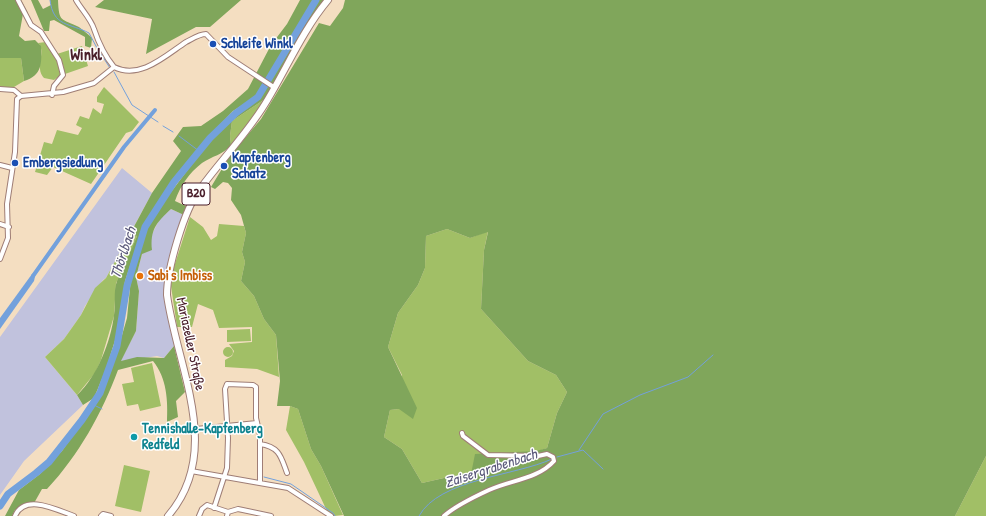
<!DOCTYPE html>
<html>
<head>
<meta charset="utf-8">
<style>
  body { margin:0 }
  canvas { display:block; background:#f4dec1 }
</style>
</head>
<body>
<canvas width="986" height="516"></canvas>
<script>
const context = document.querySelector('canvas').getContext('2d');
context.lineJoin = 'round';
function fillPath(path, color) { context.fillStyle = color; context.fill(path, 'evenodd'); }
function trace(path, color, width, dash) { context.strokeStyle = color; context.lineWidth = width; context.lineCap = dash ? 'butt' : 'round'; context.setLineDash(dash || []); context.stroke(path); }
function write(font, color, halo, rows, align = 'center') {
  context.font = font + ' "Patrick Hand",sans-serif'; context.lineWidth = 3; context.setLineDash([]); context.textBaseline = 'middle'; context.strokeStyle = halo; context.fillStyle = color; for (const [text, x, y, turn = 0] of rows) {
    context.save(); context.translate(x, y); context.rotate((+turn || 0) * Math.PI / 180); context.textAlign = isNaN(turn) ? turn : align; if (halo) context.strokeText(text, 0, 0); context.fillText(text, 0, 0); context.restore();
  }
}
fillPath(new Path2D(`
  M122,168L152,193L106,278L103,280L85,306L81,315L64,339L45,357L77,395L83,405L24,461L0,495V337Z
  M171,209L184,215L175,244L167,304L174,346L164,358L157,356L120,362L136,331L139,291L136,277L142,254L159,220Z`), '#c1c2dd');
fillPath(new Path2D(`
  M46,42L59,61L62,74L54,80L44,78C42,76 40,72 40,69C39,60 45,50 38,43Z
  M82,46L88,66L65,74L63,65L57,54Z
  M0,58H21L24,81L14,87V89L0,88Z
  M104,87L139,122L132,131L126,133L91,184L53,167L47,175L35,172L44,142L52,144L57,130L78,135L82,128L76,125L80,116L89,119L93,108L101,114L104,104L97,102V97Z
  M265,99L256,115L231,145L230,136L232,121Z
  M190,217L203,227L211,240L217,236L219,224L244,226L246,233L242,252L245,262L241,281L254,296L264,319L276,335L279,377L257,369L225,367V360L232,356L234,351L229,344L252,342V327L219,328L213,310L198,304L192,327H177L171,286L173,270Z
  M447,229L470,238L488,231L484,250L481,309L528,361L556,375L567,392L557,413L547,448L471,474L457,475L422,483L402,449L384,437L390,410L399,409L402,375L388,347L398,313L418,285L425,268L426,236Z
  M130,234L137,236L129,258L116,283L114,316L101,360L95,373L77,395L45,357L64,339L81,315L95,288L106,278Z
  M250,329L251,341L227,342V330Z
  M223 352a5 5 0 1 1 10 0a5 5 0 1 1-10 0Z
  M152,363L161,406L140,411L138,404L127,406L122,384L134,382L131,368Z
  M290,406L298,409L311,449L321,466L343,515L334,516L327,511L304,462L286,430Z
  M986,456V516H955Z
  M124,465L150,471L141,512L115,506Z`), '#a1bf66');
fillPath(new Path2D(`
  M0,0H21L28,13L23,14L19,36L25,41L35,40L41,46C42,63 42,76 24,81L21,58H0Z
  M31,0H38L43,9L51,5L50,0H58C59,23 61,18 79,27C83,30 88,34 92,38L91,48L85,46V37L54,20L50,21L49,31H44Z
  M104,0H241L210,27H196L146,54L152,19L95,7Z
  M300,0H313L256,96L233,111L208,137L161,197L143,227L125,281L117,334L106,369L94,398L83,405L77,395C97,377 111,341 114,315C116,305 113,291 117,281C123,266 131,252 137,236L130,234L152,193L181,151L173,141L183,127L201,126L223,111L248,89L271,45L287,24Z
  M319,0H325L265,99L232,121L230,136L231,145C223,155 212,156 202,163C189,173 180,186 175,201L188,207L184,215L171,209C156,223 150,230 152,250L142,254L136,277L139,291L136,331L121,361L137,357L164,358L174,346L185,392L176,401L178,417L167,422C168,401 167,378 153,361L118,370C102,413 79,455 47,489H42L33,505L15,510L12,516H5L19,490L40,474L62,451L102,393L116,356L127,318L132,268L144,234L165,200L205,147L230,121L259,97Z
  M345,0H986V456L955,516H344L321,466L311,449L298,409L290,406H277L280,381L276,335L264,319L254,296L241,281L245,262L242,252L246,233L241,215L231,200L232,188L228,183L223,182L215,189L211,187L229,157L261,119L319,23L330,26L343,8ZM447,229L470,238L488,232L484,250L481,309L528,361L556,375L567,392L557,413L547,448L536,451L475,454L471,474L457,475L422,483L402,449L384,437L390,410L399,409L413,419L417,408L388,347L398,313L418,285L425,268L426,236Z`), '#80a65b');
fillPath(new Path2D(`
  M36,272L34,281L0,329V318L32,274Z`), '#73a1dc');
trace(new Path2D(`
  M50,0C53,27 70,23 89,33L97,48L110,68
  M114,72L132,105L158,122
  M163,126L173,132
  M179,136L199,151
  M92,404L102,409
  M579,450L603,414L640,395L688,377L713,355
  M557,457L583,450L603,469
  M264,477L291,484L333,513L335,516
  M419,516C439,479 515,476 552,459`), '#73a1dc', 1);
trace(new Path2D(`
  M33,276L124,147L155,110`), '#73a1dc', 4);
trace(new Path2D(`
  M0,506L8,494L36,473L49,462L82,420L100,393L117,346L127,286L145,227L174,182L210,138L236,113L258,97L316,0`), '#73a1dc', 7);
const minor = new Path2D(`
  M18,0L31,25L41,32L59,60L63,75L54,86L52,95
  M76,0C81,9 91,19 94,29C99,44 104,55 114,67
  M0,89L14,90L21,96
  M0,165L12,168
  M0,224L9,227
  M0,259L8,238L7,204L15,152L17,99L21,96L63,92L94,83L114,67C140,80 165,56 186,42C192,39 199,34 206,34L228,57L275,88
  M196,429L257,423
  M260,444C280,447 281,457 287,473
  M191,471L288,488L331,516
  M214,508L227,468L228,438L225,389L227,384L253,385L256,387V418L260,435V482
  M15,516C25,493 57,510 74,516
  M101,516L103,514L111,516
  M199,516L202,509L207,505L228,512
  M227,516L228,512L238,509L271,516
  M444,516C454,507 476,496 489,490C511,480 538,479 554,461L553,457L547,454L538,456L488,455L463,436L462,433`);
const primary = new Path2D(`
  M168,516C224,451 177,368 167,295C167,269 184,210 200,189C221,160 246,135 265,104C286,70 302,31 328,0`);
trace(minor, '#9f7e76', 6);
trace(primary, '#9f7e76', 8);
trace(minor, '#fff', 4);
trace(primary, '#fff', 6);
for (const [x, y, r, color] of [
  [213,44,4,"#1a4fb4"],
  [15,163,4,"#1a4fb4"],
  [224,166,4,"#1a4fb4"],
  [140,276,4,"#e8710a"],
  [134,437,4,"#0f9aa8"]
]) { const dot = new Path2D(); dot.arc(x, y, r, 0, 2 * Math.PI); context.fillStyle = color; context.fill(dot); trace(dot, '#fff', 1.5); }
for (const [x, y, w] of [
  [196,194,28]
]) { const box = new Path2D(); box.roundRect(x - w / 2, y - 11, w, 22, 3); context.fillStyle = '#fff'; context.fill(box); trace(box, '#4a1f2b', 1); }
write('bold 13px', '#4a1f2b', null, [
  ["B20",196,194]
]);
write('bold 14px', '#164399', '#fff', [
  ["Schleife Winkl",221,44],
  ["Kapfenberg",232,158],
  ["Schatz",232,174],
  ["Embergsiedlung",23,163]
], 'left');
write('bold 14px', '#c56008', '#fff', [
  ["Sabi's Imbiss",148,276]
], 'left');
write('14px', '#4a1f2b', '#fff', [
  ["Mariazeller Straße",190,344,78]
]);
write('bold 14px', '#0d838f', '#fff', [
  ["Tennishalle-Kapfenberg",142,429],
  ["Redfeld",142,445]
], 'left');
write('italic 15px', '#5c5a7b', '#fff', [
  ["Thörlbach",124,253,-72],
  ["Zaisergrabenbach",491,469,-18]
]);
write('bold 16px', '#4a1f2b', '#fff', [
  ["Winkl",86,56]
]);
</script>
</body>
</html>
